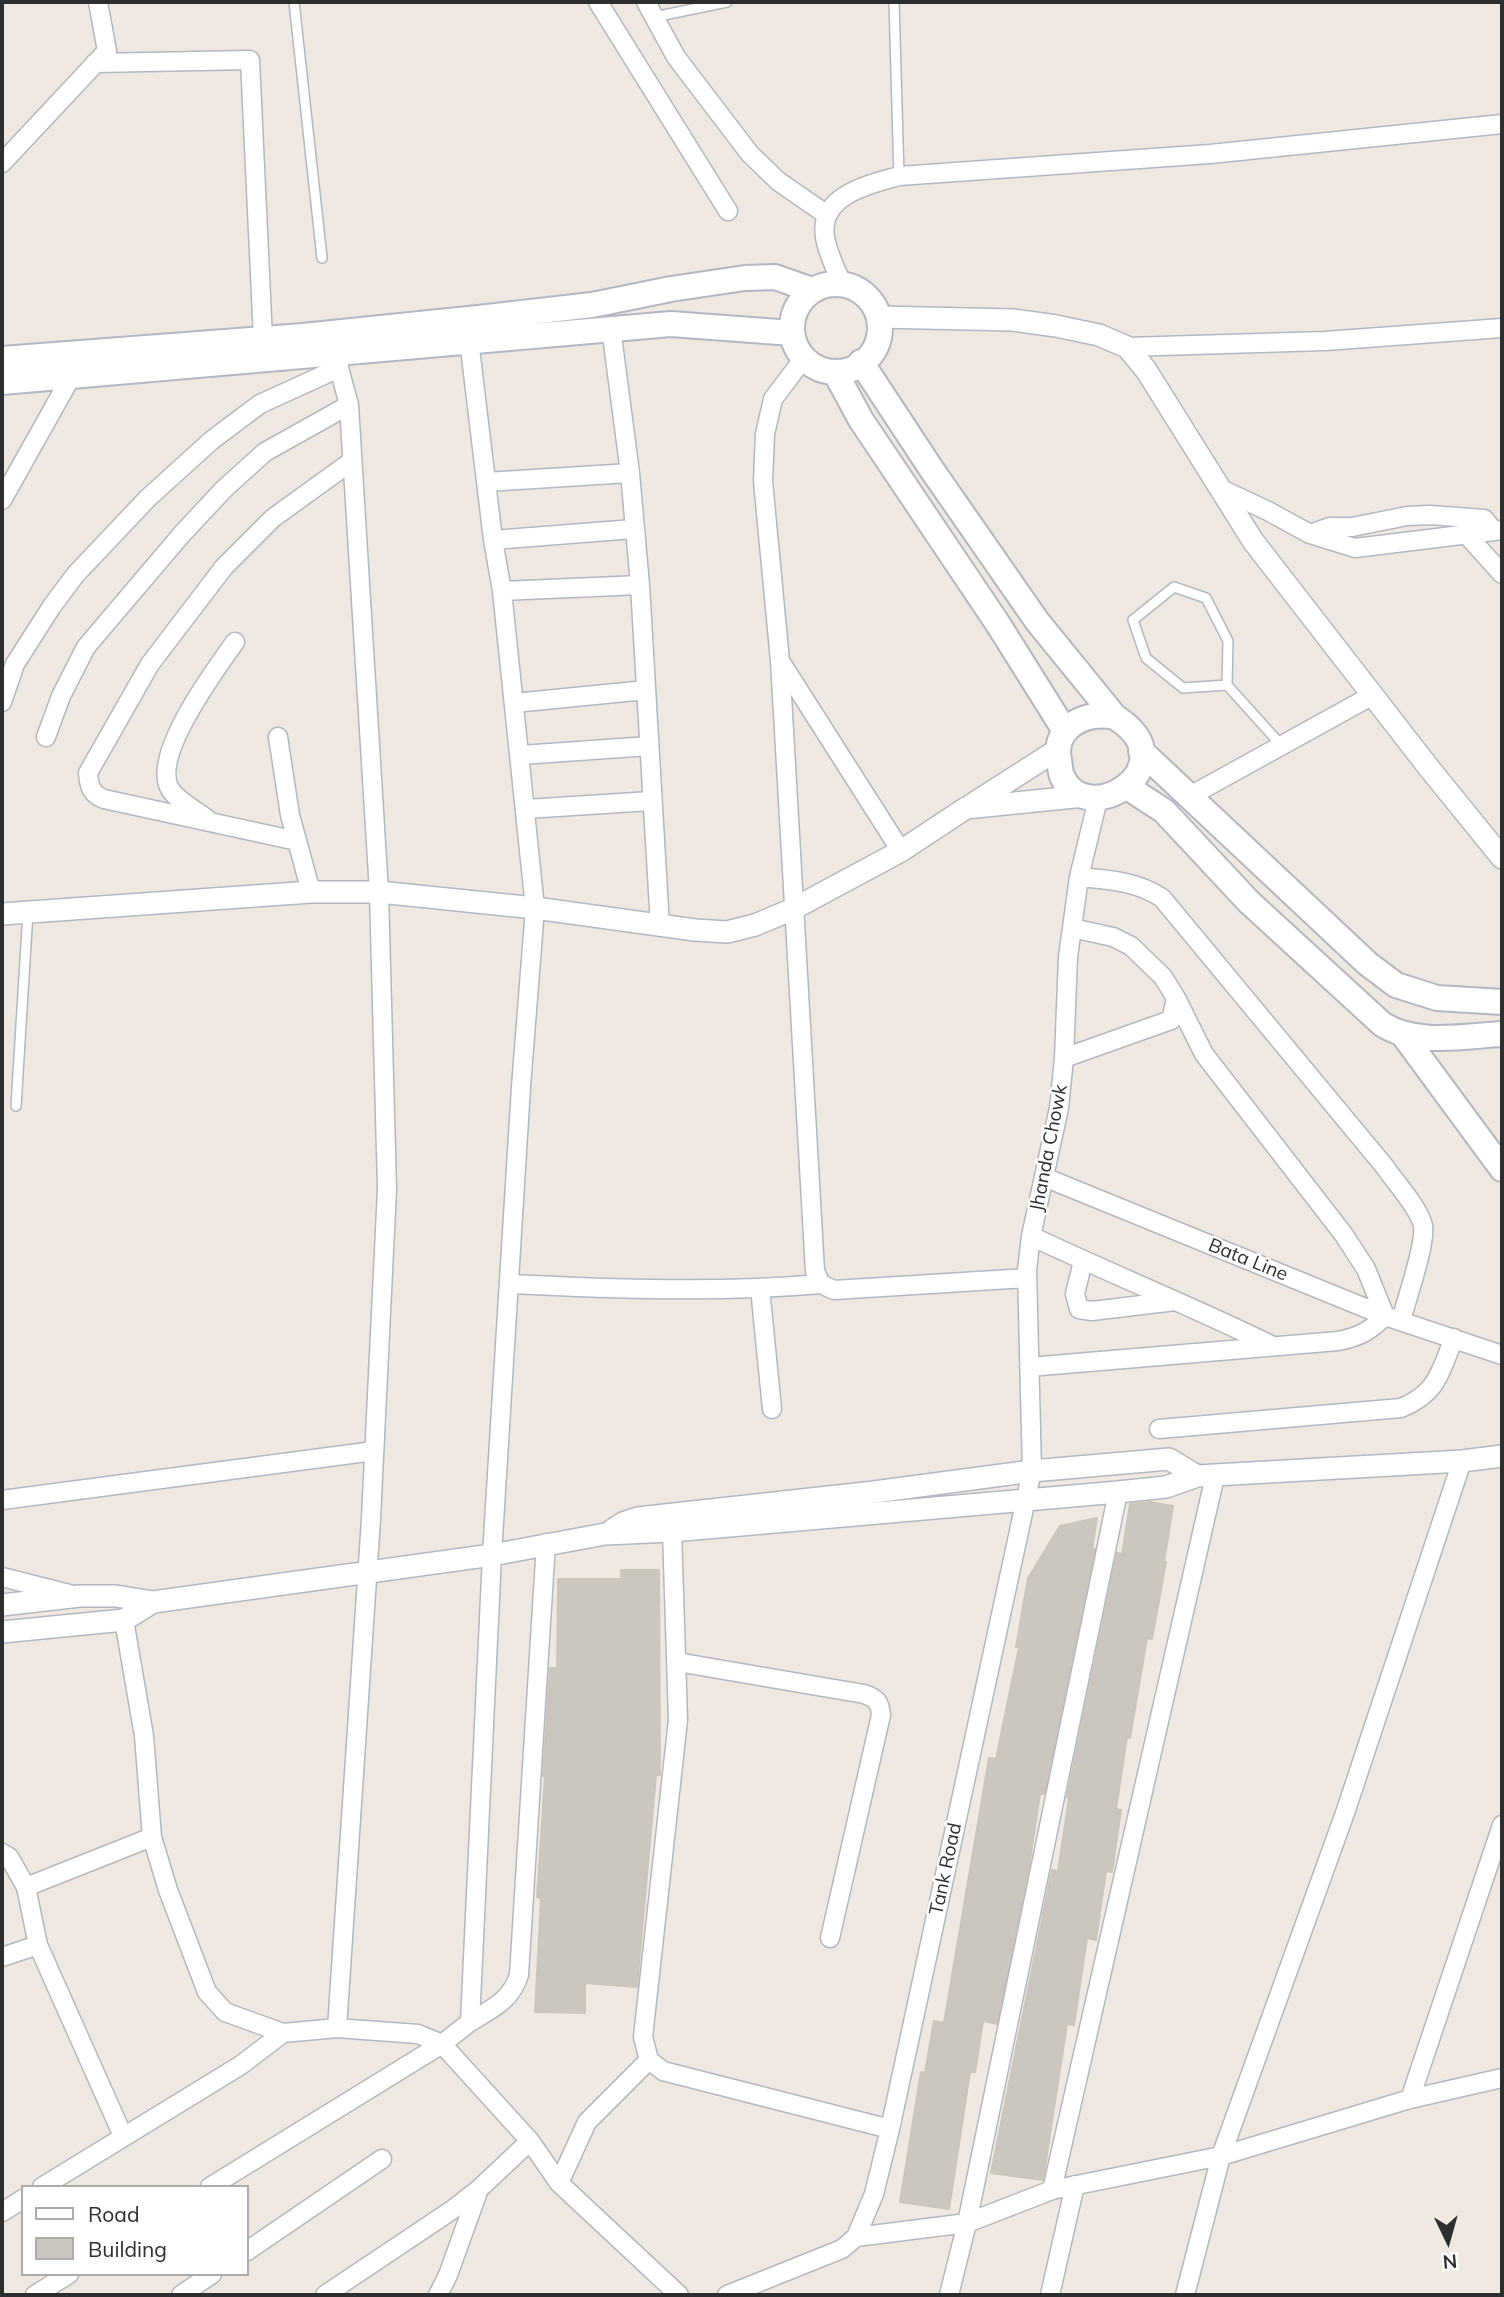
<!DOCTYPE html>
<html>
<head>
<meta charset="utf-8">
<style>
  body { margin:0 }
  #map { position:relative; width:1504px; height:2297px; overflow:hidden; background:#efe9e1; font-family:Mulish,sans-serif }
  canvas { display:block }
  .frame { position:absolute; inset:0; border:4px solid #2e2e2e; pointer-events:none }
  .legend { position:absolute; left:21px; top:2185px; width:228px; height:91px; box-sizing:border-box; background:#fff; border:2px solid #ababab; margin:0; padding:9px 12px; list-style:none; font-size:21px; color:#2e2e2e }
  .legend li { display:flex; align-items:center; gap:14px; height:35px }
  .legend b { width:35px; border:2px solid #ababab }
  .north { position:absolute; left:1413px; top:2206px; width:70px; height:70px; -webkit-text-stroke:5px #fff; paint-order:stroke; rotate:175deg; font-size:19px; font-weight:700; line-height:28px; text-align:center; color:#2e2e2e }
  .north::after { content:''; display:block; margin:auto; width:24px; height:32px; background:#2e2e2e; clip-path:polygon(50% 0,100% 100%,50% 72%,0 100%) }
</style>
</head>
<body>
<div id="map">
<canvas width="1504" height="2297"></canvas>
<div class="frame"></div>
<ul class="legend">
<li><b style="height:9px;background:#fff"></b>Road</li>
<li><b style="height:19px;background:#cbc7bf"></b>Building</li>
</ul>
<div class="north">N</div>
</div>
<script>
const context = document.querySelector('canvas').getContext('2d');
context.lineJoin = 'round';
function fillPath(path, color) { context.fillStyle = color; context.fill(path, 'evenodd'); }
function trace(path, color, width, dash) { context.strokeStyle = color; context.lineWidth = width; context.lineCap = dash ? 'butt' : 'round'; context.setLineDash(dash || []); context.stroke(path); }
function write(font, color, halo, rows, align = 'center') {
  context.font = font + ' Mulish,sans-serif'; context.lineWidth = 5; context.setLineDash([]); context.textBaseline = 'middle'; context.strokeStyle = halo; context.fillStyle = color; for (const [text, x, y, turn = 0] of rows) {
    context.save(); context.translate(x, y); context.rotate((+turn || 0) * Math.PI / 180); context.textAlign = isNaN(turn) ? turn : align; if (halo) context.strokeText(text, 0, 0); context.fillText(text, 0, 0); context.restore();
  }
}
const building = new Path2D(`
  M1149,1502L1173,1506L1164,1562H1166L1152,1639L1147,1638L1130,1738L1127,1737L1116,1809L1121,1810L1112,1872L1106,1871L1096,1940L1087,1938L1074,2025L1067,2024L1043,2180L991,2173L1052,1870L1058,1871L1069,1798L1067,1797L1117,1553L1122,1554L1130,1504Z
  M1097,1518L1092,1549H1095L1044,1794H1040L1029,1866L997,2024L983,2021L975,2072H970L949,2209L900,2202L921,2072L925,2073L934,2021L944,2023L989,1758L996,1759L1019,1647H1016L1028,1578L1060,1526Z
  M621,1570H659L660,1775H656L637,1987L585,1983V2013L535,2012L541,1898L537,1897L545,1777L543,1776L550,1668H557L558,1579H621Z`);
fillPath(building, '#cbc7bf');
trace(building, '#cbc5ba', 2);
const service = new Path2D(`
  M294,2L322,258
  M894,2L899,176
  M654,17L727,2
  M1227,685L1228,641L1206,598L1174,587L1133,620L1146,658L1183,688L1227,685L1282,746
  M16,1106L28,912`);
const minor = new Path2D(`
  M598,2L728,211
  M646,2L676,57L750,154L778,181L827,215
  M95,63L250,60L263,339
  M2,163L107,51L98,2
  M842,284C836,269 827,252 825,237C818,195 870,184 899,176L1210,154L1502,124
  M611,328L630,473L640,585L660,926
  M1127,347L1325,341L1502,328
  M804,358L773,399L765,434L763,481L780,661L815,1271L821,1284L834,1290L1027,1278
  M486,482L630,473
  M1221,489L1268,511L1310,534L1355,548L1502,530
  M2,500L71,377
  M1310,534L1330,527H1352L1407,516L1430,515L1484,519L1493,530
  M1466,534L1502,574
  M493,540L634,529
  M502,591L640,585
  M782,664L901,851
  M2,702L15,664L52,606L76,574L148,498L212,440L260,404L339,368
  M514,703L646,690
  M46,737L61,696L86,647L182,534L224,489L265,452L349,405
  M278,737L290,815L311,892
  M521,755L649,746
  M1190,796L1373,695
  M526,809L651,801
  M207,819C196,810 175,800 169,787C153,753 215,670 235,642
  M297,841L104,799C91,794 89,786 88,773L150,664L224,567L273,518L352,461
  M1079,877C1109,880 1136,881 1162,898L1385,1167C1395,1182 1420,1209 1423,1226C1426,1245 1406,1300 1401,1321
  M1064,1058L1171,1020L1176,998
  M1044,1177L1385,1316L1502,1355
  M1031,1236C1111,1274 1194,1307 1273,1346
  M1083,1261L1075,1294L1079,1309L1092,1311L1175,1301
  M510,1284C614,1289 718,1293 821,1284
  M760,1288L772,1409
  M1029,1367L1338,1341C1359,1337 1370,1331 1385,1316L1366,1269L1344,1235L1204,1054L1176,998L1163,977L1131,946L1113,937L1072,928
  M1159,1429L1401,1408C1438,1393 1440,1372 1454,1338
  M2,1500L374,1451
  M672,1531L678,1720L643,2037L649,2060L663,2071L890,2129
  M2,1577L73,1595
  M124,1620L144,1736L152,1837L168,1890L207,1992L225,2012L283,2033L337,2028L418,2034L442,2044L530,2141L559,2183L679,2295
  M677,1662L864,1694C876,1698 880,1702 881,1715L830,1938
  M2,1853L9,1857L26,1887L38,1945L123,2136
  M26,1887L152,1837
  M2,1957L38,1945
  M470,2022C491,2009 511,2001 519,1975L546,1543
  M337,2028L371,1519L387,1189L379,892L349,405L339,368V352
  M1410,2099L1502,1825
  M559,2183L587,2122L649,2060
  M42,2187L241,2065L283,2033
  M210,2187L442,2044L470,2022L492,1555L521,1087L535,908L502,591L493,540L469,340
  M1052,2190L1215,1476
  M2,2212L23,2199
  M856,2237L967,2223L1052,2190L1221,2156L1410,2099L1502,2078
  M247,2251L382,2159
  M35,2295L69,2274
  M181,2295L212,2274
  M325,2295L452,2210L479,2189L530,2141
  M438,2295L448,2275L479,2189
  M727,2295L842,2249L856,2237L874,2194L890,2129L1032,1471L1027,1270L1031,1236L1059,1108L1064,1058L1068,957L1079,877L1098,799
  M949,2295L967,2223L1118,1492
  M1050,2295L1075,2185
  M1185,2295L1221,2156L1345,1813L1462,1461`);
const tertiary = new Path2D(`
  M879,317L1013,320L1056,326L1099,335L1127,347L1146,370L1253,541L1429,768L1502,858
  M971,805L1057,750
  M2,914L311,892H379L535,908L695,930L727,932L755,925L793,909L901,851L966,808L1084,796
  M612,1530L623,1523L638,1518L874,1492L1032,1471L1169,1459L1197,1476
  M2,1605L80,1596H116L153,1602L492,1555L605,1534L672,1531L1118,1492L1166,1487L1197,1476L1462,1461L1502,1456
  M2,1632L124,1620L153,1602`);
const secondary = new Path2D(`
  M792 328a44 44 0 1 1 88 0a44 44 0 1 1-88 0Z
  M2,359L303,336L478,318L592,305L671,289L745,278L775,277L812,290
  M861,362L932,470L1037,621L1115,717C1192,765 1086,833 1062,776C1060,771 1060,765 1059,760C1052,727 1087,710 1115,717
  M835,372L861,420L998,624L1065,731
  M2,382L671,324L792,333
  M1141,751L1368,964L1396,985L1437,998L1502,1002
  M1127,787L1164,811L1249,902L1382,1024C1416,1046 1464,1036 1502,1034
  M1404,1036L1502,1169`);
trace(service, '#b4b7c1', 12);
trace(minor, '#b4b7c1', 21);
trace(tertiary, '#b4b7c1', 24);
trace(secondary, '#b4b7c1', 28);
trace(service, '#fff', 9);
trace(minor, '#fff', 18);
trace(tertiary, '#fff', 21);
trace(secondary, '#fff', 24);
write('19px', '#2e2e2e', '#fff', [
  ["Jhanda Chowk",1049,1148,-79],
  ["Bata Line",1248,1260,22],
  ["Tank Road",946,1869,-78]
]);
</script>
</body>
</html>
